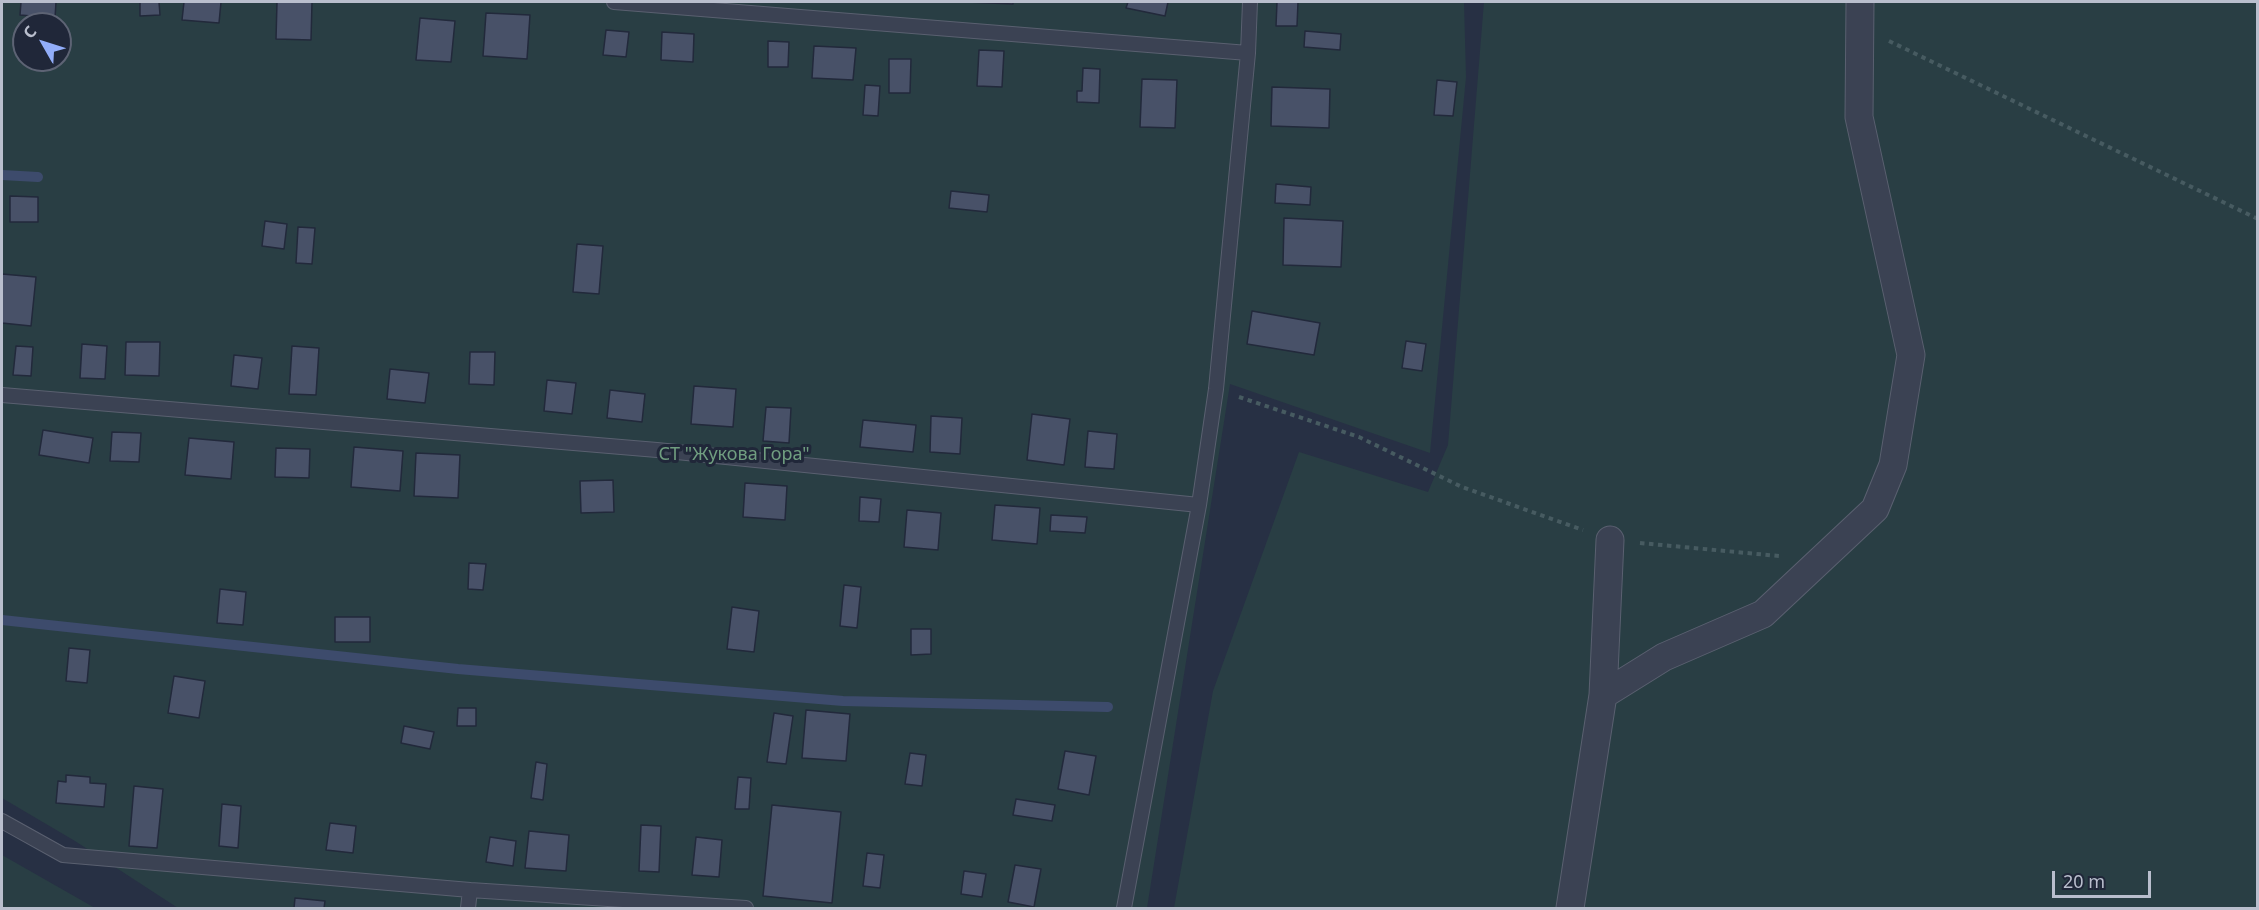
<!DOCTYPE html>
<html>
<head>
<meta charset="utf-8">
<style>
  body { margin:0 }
  #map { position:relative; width:2259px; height:910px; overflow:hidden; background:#273044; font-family:"Noto Sans",sans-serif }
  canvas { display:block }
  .frame { position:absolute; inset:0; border:3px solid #b9becd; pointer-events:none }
  .north { position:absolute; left:12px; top:12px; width:60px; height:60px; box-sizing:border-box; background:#202739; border:2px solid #5d6374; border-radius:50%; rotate:309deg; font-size:16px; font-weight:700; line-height:24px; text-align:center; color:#b9becd }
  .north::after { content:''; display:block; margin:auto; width:21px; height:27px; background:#92adf9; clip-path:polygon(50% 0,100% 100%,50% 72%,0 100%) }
  .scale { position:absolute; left:2052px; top:871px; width:99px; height:27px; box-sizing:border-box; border:3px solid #b9becd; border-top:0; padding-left:8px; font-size:18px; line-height:21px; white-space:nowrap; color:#b9becd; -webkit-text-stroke:4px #202739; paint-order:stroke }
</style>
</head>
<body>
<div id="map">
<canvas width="2259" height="910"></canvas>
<div class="frame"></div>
<div class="north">С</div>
<div class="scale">20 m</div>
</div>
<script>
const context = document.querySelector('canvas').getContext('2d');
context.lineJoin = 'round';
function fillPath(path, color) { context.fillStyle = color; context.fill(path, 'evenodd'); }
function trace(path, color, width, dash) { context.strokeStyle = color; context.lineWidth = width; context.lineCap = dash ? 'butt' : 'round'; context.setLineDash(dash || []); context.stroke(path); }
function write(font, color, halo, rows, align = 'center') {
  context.font = font + ' "Noto Sans",sans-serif'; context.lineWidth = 6; context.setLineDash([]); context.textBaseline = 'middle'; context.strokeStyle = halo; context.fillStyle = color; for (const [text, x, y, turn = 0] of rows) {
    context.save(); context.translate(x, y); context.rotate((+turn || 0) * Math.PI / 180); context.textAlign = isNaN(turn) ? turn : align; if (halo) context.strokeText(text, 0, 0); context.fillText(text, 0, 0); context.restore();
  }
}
fillPath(new Path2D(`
  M2,2H1464L1466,77L1430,453L1230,384L1147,908H178L75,841L2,798ZM24,24H60V60H24Z
  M1484,2H2257V908H1174L1213,691L1299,452L1428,492L1448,445Z
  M2,855L95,908H2Z`), '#293e44');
trace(new Path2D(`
  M2,175L38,177
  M2,620L458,669L843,701L1108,707`), '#3d4b6c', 10);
const building = new Path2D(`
  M21,2H56L55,18L20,15Z
  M140,2H159L160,15L140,16Z
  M184,2H221L219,23L182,20Z
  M277,2H312L311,40L276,39Z
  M967,2H1013V4Z
  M1128,2H1168L1165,16L1126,8Z
  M1277,2H1298L1297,26H1276Z
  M486,13L530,15L527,59L483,56Z
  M420,18L455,21L451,62L416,60Z
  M606,30L629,32L626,57L603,55Z
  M1305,31L1341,34L1340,50L1304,47Z
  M662,32L694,34L693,62L661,60Z
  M768,41L789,42L788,67H768Z
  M814,46L856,48L853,80L812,78Z
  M979,50L1004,51L1002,87L977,86Z
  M889,59H911L910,93H889Z
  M1083,68L1100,69L1099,103L1077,102V91H1082Z
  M1142,79L1177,80L1175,128L1140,127Z
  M1437,80L1457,82L1453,116L1434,115Z
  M865,85L880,86L878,116L863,115Z
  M1272,87L1330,89L1329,128L1271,126Z
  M1276,184L1311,187L1310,205L1275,203Z
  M951,191L989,195L987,212L949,208Z
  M10,196L38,197V222H10Z
  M1284,218L1343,221L1341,267L1283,265Z
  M265,221L287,224L284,249L262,246Z
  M298,227L315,228L312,264L296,263Z
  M577,244L603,246L599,294L573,292Z
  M2,274L36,277L31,326L2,323Z
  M1252,311L1320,323L1314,355L1247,344Z
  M1406,341L1426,344L1422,371L1402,368Z
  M126,342H160L159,376L125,375Z
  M82,344L107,346L105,379L80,378Z
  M16,346L33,347L31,376L13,375Z
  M292,346L319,348L316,395L289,394Z
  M470,352H495L494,385L469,384Z
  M234,355L262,358L258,389L231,386Z
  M390,369L429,373L425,403L387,399Z
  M547,380L576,383L572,414L544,411Z
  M694,386L736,389L733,427L691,424Z
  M610,390L645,394L642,422L607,418Z
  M766,407L791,408L789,443L763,441Z
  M1032,414L1070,419L1064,465L1027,460Z
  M931,416L962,418L960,454L930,452Z
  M863,420L916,425L913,452L860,447Z
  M43,430L93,438L89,463L39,455Z
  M1088,431L1117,434L1114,469L1085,467Z
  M112,432L141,433L139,462L110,461Z
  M189,438L234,442L231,479L185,475Z
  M354,447L403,451L400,491L351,487Z
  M276,448L310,449L309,478L275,477Z
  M416,453L460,455L458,498L414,496Z
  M613,480L614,512L581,513L580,481Z
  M745,483L787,486L785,520L743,517Z
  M860,497L881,499L879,522L859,521Z
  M995,505L1040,508L1037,544L992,540Z
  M907,510L941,513L938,550L904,547Z
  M1051,515L1087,517L1085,533L1050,531Z
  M469,563L486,564L483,590L468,589Z
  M844,585L861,587L857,628L840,626Z
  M220,589L246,592L243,625L217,623Z
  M732,607L759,611L754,652L727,649Z
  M335,617H370V642H335Z
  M911,629H931V654L911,655Z
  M69,648L90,650L87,683L66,681Z
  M174,676L205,681L199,718L168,713Z
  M458,708H476V726H457Z
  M806,710L850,714L846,761L802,758Z
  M774,713L793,716L786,764L767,762Z
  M404,726L434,732L430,749L401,743Z
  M1065,751L1096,756L1089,795L1058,789Z
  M910,753L926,755L922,786L905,784Z
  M536,762L547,764L543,800L531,798Z
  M66,775L90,777V783L106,784L104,807L56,803L58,781L66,782Z
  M738,777L751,778L749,809H735Z
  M134,786L163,789L157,848L129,846Z
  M1016,799L1055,805L1052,821L1013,815Z
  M222,804L241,806L238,848L219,846Z
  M772,805L841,812L832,903L763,896Z
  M330,823L356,826L353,853L326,850Z
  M641,825L661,826L659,872L639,871Z
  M529,831L569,835L566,871L525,868Z
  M490,837L516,841L513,866L486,862Z
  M696,837L722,840L719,877L692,875Z
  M867,853L884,855L880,888L863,886Z
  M1015,865L1041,869L1034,907L1008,902Z
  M964,871L986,874L982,897L961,894Z
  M295,898L325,901L324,908H294Z`);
fillPath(building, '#485168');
trace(building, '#22293b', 1.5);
const lane = new Path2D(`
  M614,2L1248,53
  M2,395L657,450L1199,505
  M2,821L63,855L470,890L746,908
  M468,908L470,890
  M1124,908L1199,505L1216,389L1248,53L1250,2`);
const street = new Path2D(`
  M1603,695L1664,657L1763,614L1875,509L1893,465L1911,355L1859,117L1860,2
  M1570,908L1603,695L1610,540`);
trace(lane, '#5a6070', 16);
trace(street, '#5a6070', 29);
trace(new Path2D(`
  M1889,41L2258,219
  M1239,397L1359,437L1462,487L1583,530
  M1640,543L1779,556`), '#475b61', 4, [4.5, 4.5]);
trace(lane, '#3b4253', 14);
trace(street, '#3b4253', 27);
write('18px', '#709e80', '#202739', [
  ["СТ \"Жукова Гора\"",734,455]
]);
</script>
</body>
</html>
